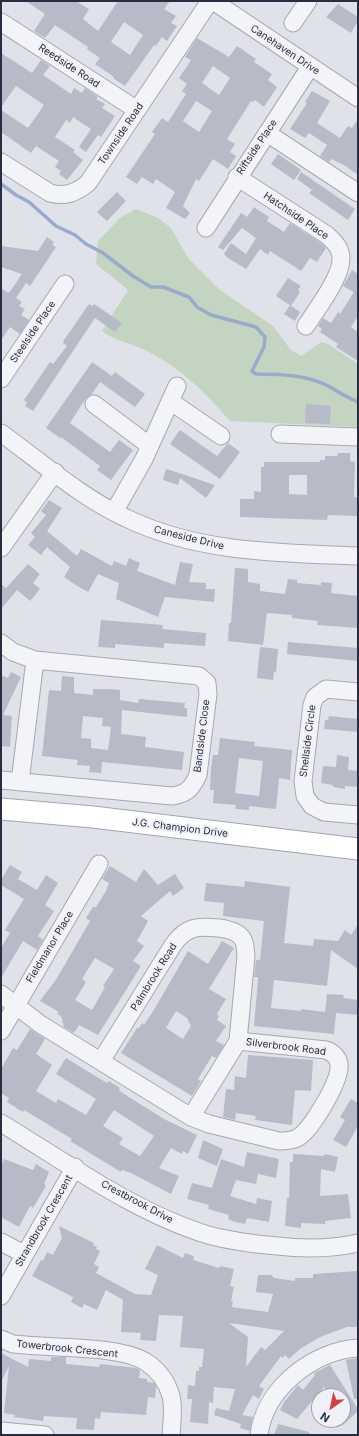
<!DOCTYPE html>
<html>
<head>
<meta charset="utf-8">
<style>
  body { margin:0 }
  #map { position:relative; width:359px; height:1436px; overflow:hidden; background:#e0e2e9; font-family:Inter,sans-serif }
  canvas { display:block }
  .frame { position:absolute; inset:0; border:2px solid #282e42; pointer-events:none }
  .north { position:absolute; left:311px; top:1388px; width:40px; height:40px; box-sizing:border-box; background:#eff1f7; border:1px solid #9fa3af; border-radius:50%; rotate:213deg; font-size:11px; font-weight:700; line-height:16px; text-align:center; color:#282e42 }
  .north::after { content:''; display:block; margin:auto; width:14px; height:18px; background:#d43f42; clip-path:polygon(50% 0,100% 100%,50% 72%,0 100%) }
</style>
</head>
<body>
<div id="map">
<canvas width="359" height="1436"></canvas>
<div class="frame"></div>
<div class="north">N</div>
</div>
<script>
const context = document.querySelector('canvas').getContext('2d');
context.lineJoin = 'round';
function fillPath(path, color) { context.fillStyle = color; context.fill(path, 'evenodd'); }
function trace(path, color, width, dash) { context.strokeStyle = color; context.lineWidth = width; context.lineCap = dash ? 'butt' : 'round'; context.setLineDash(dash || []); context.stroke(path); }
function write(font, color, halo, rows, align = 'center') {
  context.font = font + ' Inter,sans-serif'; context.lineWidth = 4; context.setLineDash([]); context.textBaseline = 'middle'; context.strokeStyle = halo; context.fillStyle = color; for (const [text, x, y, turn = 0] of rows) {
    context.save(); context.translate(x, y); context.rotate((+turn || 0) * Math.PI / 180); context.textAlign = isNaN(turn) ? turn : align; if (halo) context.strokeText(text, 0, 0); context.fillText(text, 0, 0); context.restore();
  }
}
fillPath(new Path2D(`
  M136,209L158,218L171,228L188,258L220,290L273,326L291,350L301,356L321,342L328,344L358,364V427L230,421C205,392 183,370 149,352C133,343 116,342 102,331L128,290L96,264L98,241L120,218Z`), '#c3d4c0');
trace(new Path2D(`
  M1,184L16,195L29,202L56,226L75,235L86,244L103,253L133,276L151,287H163L189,297L197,307L211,315L256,327L265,337L264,347L252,371L256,374C281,374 308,375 330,387C340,393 348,398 358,402`), '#99abcb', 3.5);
fillPath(new Path2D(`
  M26,1H76L89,9L83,19L98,31L118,1H170L164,9L176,16L171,23L177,26L167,41L162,37L156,46L154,45L125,86L113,78L114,77L95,64L100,58L87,49L88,47L55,25L45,38L34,31L45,14ZM124,22L143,35L130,55L111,42Z
  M338,4L358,17V21L351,33L326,17Z
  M197,38L229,57L237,46L256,59L254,62L272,74L268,80L277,87L264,107L255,100L253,102L251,101L227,139L235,144L230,152L236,156L228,169L213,159L199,181L196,179L183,206L190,213L185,219L166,208L175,192L156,179L153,184L142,177L137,184L126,177L155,134L152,132L162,118L168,122L186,94L182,91L187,84L179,78L191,60L185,57ZM213,66L230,78L219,95L202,83ZM196,101L212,111L199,132L183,121Z
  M1,53L32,73L41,60L50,66L43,75L71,94L74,88L82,93L85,88L98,97L96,99L105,104L102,108L115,116L101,137L98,135L86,152L79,147L91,129L73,117L70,123L66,120L55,137L75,150L73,152L83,160L67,180L59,174L61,171L55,167L59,161L36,146L31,153L1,132V110L28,128L44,105L16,86L1,107Z
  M312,91L330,101L317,123L340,138L348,126L352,128L358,119V175L344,165L331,159L329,162L320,156L327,145L309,133L305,138L290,129L307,103L305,102Z
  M278,154L301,170L294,180L271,164Z
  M301,172L355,209L348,220L309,193L312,190L297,179Z
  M117,192L126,201L107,221L97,212Z
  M254,207L269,217L267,221L284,232L290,223L321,243L326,248L317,262L310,258L301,271L270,251L268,255L260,249L246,269L228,258L224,254L231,243L246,254L256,238L242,228L223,250L218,247L241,213L247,217Z
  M47,237L54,242L52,245L56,247L30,286L26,283L16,298L22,302L19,306L25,309L21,315L29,320L20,334L10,327L1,340V288L9,293L22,274L1,267V246L38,251Z
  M352,270L358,274V316L351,327L358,332V361L336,347L338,344L320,332L322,329L318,326L323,318L331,323L338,312L340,314L354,292L343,286Z
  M288,278L301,286L298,290L300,292L291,306L276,296Z
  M89,304L92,306L94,304L122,323L115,332L95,318L33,411L25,406L27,403L24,400L50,362L53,364L67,346L63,343L64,340Z
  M290,305L300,312L295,321L284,314Z
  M92,362L112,376L115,372L145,394L135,407L100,382L91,395L86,398L70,423L110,452L119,440L133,450L111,480L97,470L100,466L61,437L60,438L46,428Z
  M306,404L331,406L330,424L305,423Z
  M180,430L217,456L228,443L240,452L220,479L170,444Z
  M338,453H350V461L355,462L354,497L358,498V516L328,515L327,520L240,517V499H254V491L261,492V467H264V462H320V460H325V456H337ZM289,475H307V495L289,494Z
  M166,469L173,471L215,485L206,498L180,478L178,485L163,480Z
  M49,500L62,508L47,531L77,556L81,549L112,566L114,561L126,566L129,558L140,563L137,571L175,585L180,562L193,564L189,582L206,583V589H215L214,602L165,597L158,617L116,599L119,583L98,574L88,592L77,586L64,577L70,567L47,547L41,555L28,545L35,537L31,533L46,515L41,511Z
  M28,564L40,574L33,583L40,589L30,601L17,590L1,609V584L6,588Z
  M235,568L248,569V582L260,584V591L285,594L288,579L297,580V583L321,585V582L332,583L331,593L358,596V628L317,625L318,621L292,618V615L267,613L263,645L228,641L229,623H231Z
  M101,620L163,625L162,629L206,633L205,646L164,643V648L115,644V648L98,647Z
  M288,642L358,648V661L287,654Z
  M260,647L278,649L276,672H274L273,680L257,678Z
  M11,672L21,677L3,715L12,716L10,747L1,746V675L8,678Z
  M62,676L74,677V693L93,695V689H109L120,690V700L138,703L139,699L185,703L184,708H187V717L122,710L121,734L146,737L145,747L184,752L182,770L102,762L101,773L89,772L90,766L77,765L78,760L42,756L49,690L61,691ZM83,716L103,718L102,726L111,727L108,750L91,748V739L81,738Z
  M329,716L358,719V732L324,729L325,720H328Z
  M220,738L255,742L254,746L292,750L290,780L279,778L276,809L249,806V810L235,809L236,805L213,803L214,790H210L211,768L213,755H218ZM239,758L263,761L259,796L235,793Z
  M337,755L349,757L348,770L358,771V787L345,786V789L333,787V785L321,783L323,766L336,767Z
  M10,865L22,872L18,879L37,890L46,875L58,883L45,905L54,911L38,936L43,940L37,950L23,941L1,978V948L10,933L5,930L24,899L1,885V880Z
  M110,866L136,882L144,869L158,885L175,874L184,888L173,896L170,891L141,916L148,921L137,941L144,946L133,961L141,966L98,1035L79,1025L74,1033L64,1027L61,1016L57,1014L59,1012L40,1001L57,978L90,921L86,918L93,907H96L106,891L109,883L102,879ZM95,958L114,969L103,986L105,987L92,1010L75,1000L86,982L82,979Z
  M245,881L290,887L284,943L313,946L314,939L338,941L345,930L351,935L358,924V969L331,950L327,986L274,980L271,1008L301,1011V1009L325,1012L327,994L344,995L343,998L358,1000V1015L336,1013L334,1034L254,1026L258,979V977H254L256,960H260L264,921L223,916L224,903L204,901L206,883L244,887Z
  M222,941L234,948L209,989L226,999L217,1014L219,1016L217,1020L226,1026L216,1041L224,1045L216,1058L212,1056L198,1079L201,1081L192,1096L121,1053L137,1028H139L142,1023L144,1025L155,1008L188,951L208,964ZM176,1011L187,1018L191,1026L183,1039L166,1028Z
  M30,1029L45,1039L36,1054L52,1065L36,1091L56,1103L58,1099L86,1115L96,1099L56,1074L66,1058L107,1083L109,1081L120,1088L119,1090L121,1092L164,1119L197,1135L188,1154L183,1151L182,1154L171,1148L159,1168L179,1176L171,1194L131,1173L122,1170L121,1172L70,1141L72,1139L24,1110L23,1112L7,1102L9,1098L1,1093V1069L13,1048L17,1050ZM114,1110L154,1136L140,1156L119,1144L123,1138L103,1126Z
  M248,1055L313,1060L311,1091L295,1090L292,1125L255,1120L256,1116L236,1113L235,1120L223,1117L226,1089L234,1090L235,1076L246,1078Z
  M351,1099L358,1103V1126L346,1147L333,1140L345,1120L340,1117Z
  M203,1140L223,1149L217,1166L198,1158Z
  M247,1152L279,1159L276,1178L258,1174L256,1184L236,1180L230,1196L256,1204L257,1198L272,1201L269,1222L247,1218L245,1224L235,1222L228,1219L229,1215L208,1209L209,1205L187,1199L192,1183L212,1188L221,1159L244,1167Z
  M293,1154L324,1156L325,1154L338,1157L335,1172L321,1169L320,1196L348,1194L351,1218L325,1221V1224L301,1223V1228L285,1226L287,1198H289L290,1162H293Z
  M4,1159L33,1170L36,1164L49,1172L44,1184L46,1186L33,1208L30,1206L19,1227L1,1217V1167Z
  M59,1226L94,1243L93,1245L97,1247L96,1249L100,1251L94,1264L99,1267L96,1273L135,1294L151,1295L158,1275L145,1269L157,1245L183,1258L185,1253L194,1256L193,1260L219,1268L220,1266L234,1269L230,1286L234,1287L231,1301H233L232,1307L268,1312L273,1294L256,1292L258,1275H271L274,1278L295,1281V1278H313V1274L358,1271V1327H347L320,1337L300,1349L289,1359L285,1355L283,1358L281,1356L259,1386L264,1389L259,1399L253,1395L242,1415L253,1417L250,1431L240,1428L241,1424L214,1415L216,1408L229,1411L235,1389L214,1387L213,1403L209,1402L208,1424L190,1422L192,1399H187L188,1385L195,1386L196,1371H199V1367H202L204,1349L180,1347L183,1316L159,1315L156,1341L140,1340L141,1333L121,1332L123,1300L106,1290L97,1310L84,1304L82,1308L71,1302L73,1297L32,1276L41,1260L43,1261L47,1252L53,1255L62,1238ZM229,1323L244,1325L284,1331L265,1350L261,1347L246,1367L248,1337Z
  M1,1353L28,1367L29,1359L51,1361V1357H66V1364L99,1367L100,1364L136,1368L140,1370L139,1378L147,1379V1382L154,1383L156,1386L155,1398L148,1397L146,1415L101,1412L100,1419L95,1418L94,1430L76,1429L77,1418L44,1416L43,1421L14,1417L15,1415L4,1413L9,1366L1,1382Z
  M358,1358V1399H354L346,1360Z
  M330,1365L358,1409L357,1412L343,1425V1396H337L335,1393L330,1396L324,1387L297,1419L280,1410L284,1402L298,1385L303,1390L315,1375L314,1373Z
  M278,1424L309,1432V1435H274Z`), '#b7bbc7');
const minor = new Path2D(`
  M213,1L358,98
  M1,22L137,110
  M293,23L308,1
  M267,133L358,193
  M1,162L50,193C65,197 76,193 88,183L210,1
  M237,177L327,235C332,240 338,244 340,252C347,272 316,309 306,326
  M206,228L310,67
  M1,379L65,284
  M170,401L221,436
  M94,404L150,446
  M1,433C41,462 82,498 126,518C198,553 280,553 358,556
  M280,434L358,437
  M114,512L144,459L177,386
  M1,548L55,472
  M1,643L13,652L35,660L199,676L207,683L208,694L198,775C192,788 187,794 172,796L1,780
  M358,692L326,689L315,697L312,705L303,781L305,796L312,806L324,812L358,815
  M20,782L35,660
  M1,994L40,1024L191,1117L209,1124L279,1141C285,1141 291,1141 297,1138C311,1131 338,1084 339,1068C340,1059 334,1053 326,1050L238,1041
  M1,1031L99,864
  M101,1061L173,945C186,926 198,926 219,928C227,929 237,931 242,938C246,943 245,950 246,956L238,1041L191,1117
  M1,1123C67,1163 134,1212 208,1235C230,1241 254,1244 277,1246C304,1249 331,1249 358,1243
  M1,1242L24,1254
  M1,1296L75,1167
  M1,1339L13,1344L26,1345C57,1348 121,1346 146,1362C158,1370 167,1382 171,1396C174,1408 172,1422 171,1435
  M1,1431L45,1435
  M259,1435C265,1388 313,1351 358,1348`);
const major = new Path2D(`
  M1,809L93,817L358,849`);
trace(minor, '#a5a8b4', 19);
trace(major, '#9ea5b6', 23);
trace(minor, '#f3f4f8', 17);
trace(major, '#fff', 21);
write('10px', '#282e42', '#eff1f7', [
  ["Canehaven Drive",285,50,34],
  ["Reedside Road",69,66,33],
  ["Townside Road",121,134,-56],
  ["Riftside Place",257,147,-56],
  ["Hatchside Place",296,216,34],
  ["Steelside Place",33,332,-56],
  ["Caneside Drive",189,538,14],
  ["Bandside Close",202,736,-83],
  ["Shellside Circle",308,741,-83],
  ["J.G. Champion Drive",180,828,7],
  ["Fieldmanor Place",50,947,-59],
  ["Palmbrook Road",154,977,-58],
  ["Silverbrook Road",286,1047,7],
  ["Crestbrook Drive",137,1202,28],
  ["Strandbrook Crescent",44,1221,-60],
  ["Towerbrook Crescent",67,1349,6]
]);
</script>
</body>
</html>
